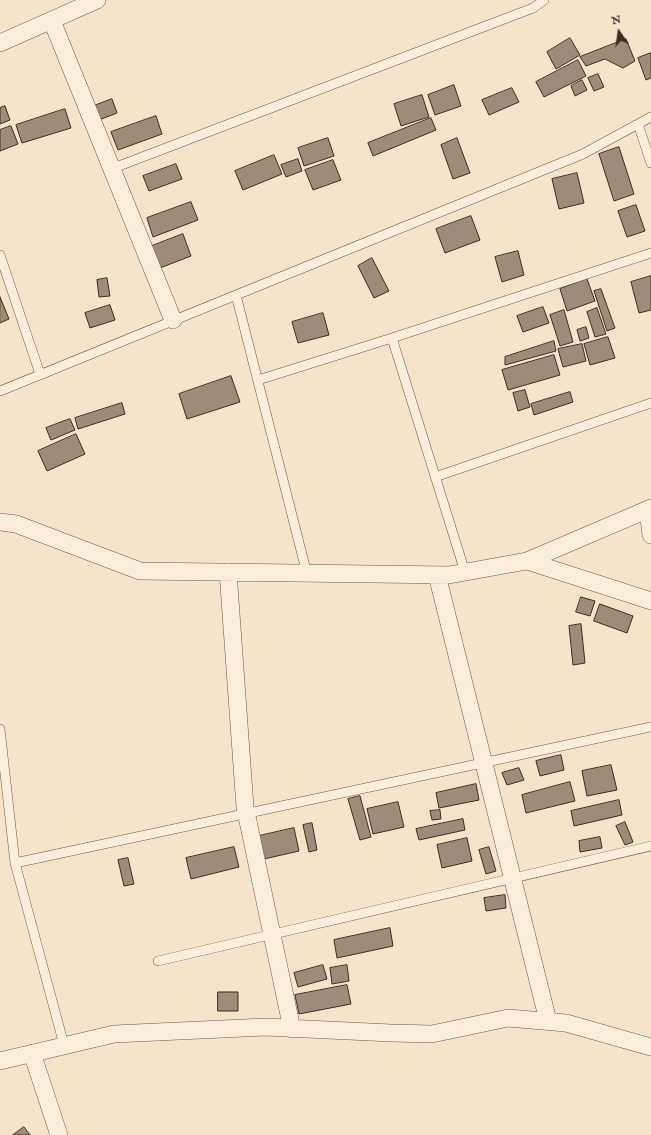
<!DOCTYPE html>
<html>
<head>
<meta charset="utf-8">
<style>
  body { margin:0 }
  #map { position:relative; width:651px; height:1135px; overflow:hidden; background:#f6e4c9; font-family:"IM FELL English",serif }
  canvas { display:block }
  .north { position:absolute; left:599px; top:12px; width:40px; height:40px; -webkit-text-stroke:3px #f9eddc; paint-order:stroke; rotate:347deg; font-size:11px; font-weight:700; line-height:16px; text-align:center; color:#402a22 }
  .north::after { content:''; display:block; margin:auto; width:14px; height:18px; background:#402a22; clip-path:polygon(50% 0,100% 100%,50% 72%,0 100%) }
</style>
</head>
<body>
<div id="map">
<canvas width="651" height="1135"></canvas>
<div class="north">N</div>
</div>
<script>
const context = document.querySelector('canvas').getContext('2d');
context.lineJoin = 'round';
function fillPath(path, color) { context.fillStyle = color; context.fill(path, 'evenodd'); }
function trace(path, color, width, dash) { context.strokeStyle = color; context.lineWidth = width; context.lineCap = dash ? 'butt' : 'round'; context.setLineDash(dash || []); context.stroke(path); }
const building = new Path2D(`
  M570,38L580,55L556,69L547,52Z
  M626,39L635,61L623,68L605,59L586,66L580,57Z
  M651,53V78L646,80L638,58Z
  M578,60L586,76L544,97L536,82Z
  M598,74L604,87L594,91L588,78Z
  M582,80L587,90L575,96L571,86Z
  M454,85L461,106L435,115L428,95Z
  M512,88L519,102L489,115L482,100Z
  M422,95L429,117L401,126L394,104Z
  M112,99L117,113L99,120L94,106Z
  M5,106L10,120L0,124V108Z
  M65,109L71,128L22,143L16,125Z
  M156,116L162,134L118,150L111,132Z
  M431,118L436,130L373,156L368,143Z
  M11,126L18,144L0,151V130Z
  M328,138L334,156L304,166L298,148Z
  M457,138L470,173L453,179L441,145Z
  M619,147L634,194L614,201L599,154Z
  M274,155L282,174L243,190L235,171Z
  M298,159L302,171L286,177L281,165Z
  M333,160L341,180L313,190L305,170Z
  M176,164L182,179L149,191L143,176Z
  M577,173L584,203L559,209L552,179Z
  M191,202L198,220L153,237L147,218Z
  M636,205L645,231L627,237L618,211Z
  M471,216L480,240L445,253L436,229Z
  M183,234L191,256L160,268L152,246Z
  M518,251L524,275L502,282L495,257Z
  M372,258L389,291L374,298L358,266Z
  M651,276V310L639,313L631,282Z
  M107,278L110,296L99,297L97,280Z
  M587,279L595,301L567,311L560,289Z
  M601,289L615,328L607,331L594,291Z
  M0,297L9,319L0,323Z
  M110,305L115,320L90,328L85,313Z
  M543,307L549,323L523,332L517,316Z
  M597,308L606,334L595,337L587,312Z
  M564,310L573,342L560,346L550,315Z
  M323,313L329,335L298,343L292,322Z
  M586,327L589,338L580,341L577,330Z
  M608,337L615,358L590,365L584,344Z
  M554,341L556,351L505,365V357Z
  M582,344L586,361L563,367L558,349Z
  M554,355L560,375L508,390L502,370Z
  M231,376L240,402L187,419L179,394Z
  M525,390L530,407L518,411L513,393Z
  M570,392L573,402L534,415L531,404Z
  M122,403L125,414L78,429L75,418Z
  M70,419L75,430L51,440L46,428Z
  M76,434L85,454L47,471L38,451Z
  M581,597L595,601L590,616L576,612Z
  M600,604L633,616L627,633L594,621Z
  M581,624L585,663L573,665L569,626Z
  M561,755L564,770L540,776L536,761Z
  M611,765L617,790L587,796L582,771Z
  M519,768L524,780L507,785L502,773Z
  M570,782L575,801L526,813L522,795Z
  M476,784L479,800L439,808L436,793Z
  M360,796L371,837L360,840L348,799Z
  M619,800L622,815L574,826L571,811Z
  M398,802L404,827L373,834L367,809Z
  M440,810L441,819L432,820L430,811Z
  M463,819L465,830L419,840L416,829Z
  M625,822L633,842L625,845L616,826Z
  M312,823L317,850L309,852L303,825Z
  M294,828L299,851L264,859L259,836Z
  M600,837L602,848L580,852L579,841Z
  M467,838L472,861L442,868L437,845Z
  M234,847L239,867L191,879L186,858Z
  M489,847L496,871L486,874L479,850Z
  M128,858L134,884L124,886L118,860Z
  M505,895L506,908L486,911L484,898Z
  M390,928L393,946L337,958L334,940Z
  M323,965L327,979L298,987L294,973Z
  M347,965L349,981L332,984L330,968Z
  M347,985L351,1004L299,1014L295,995Z
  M218,992H238V1011H218Z
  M24,1127L30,1135H13Z`);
fillPath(building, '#9f8b79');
trace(building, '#402a22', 1);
const lane = new Path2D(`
  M638,124L651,163
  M111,169L533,8L544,0
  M0,255L40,374
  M236,295L307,574
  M392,338L465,572
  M258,380L392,338L651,253
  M0,391L583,154L651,117
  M435,477L651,403
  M0,729L15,863L64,1045
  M15,863L651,727
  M158,961L651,846`);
const street = new Path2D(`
  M52,21L173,320
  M0,43L97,0
  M648,509L651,535
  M0,522L16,524L140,571L449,575L527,561L651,601
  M527,561L651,508
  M228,572L245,807L292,1029
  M437,575L548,1021
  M32,1053L59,1135
  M0,1061L114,1034L265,1027L391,1033L432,1034L508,1018L566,1023L651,1047`);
trace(lane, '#6e584c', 10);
trace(street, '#6e584c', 18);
trace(lane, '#f9eddc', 9);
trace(street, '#f9eddc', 17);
</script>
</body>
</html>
